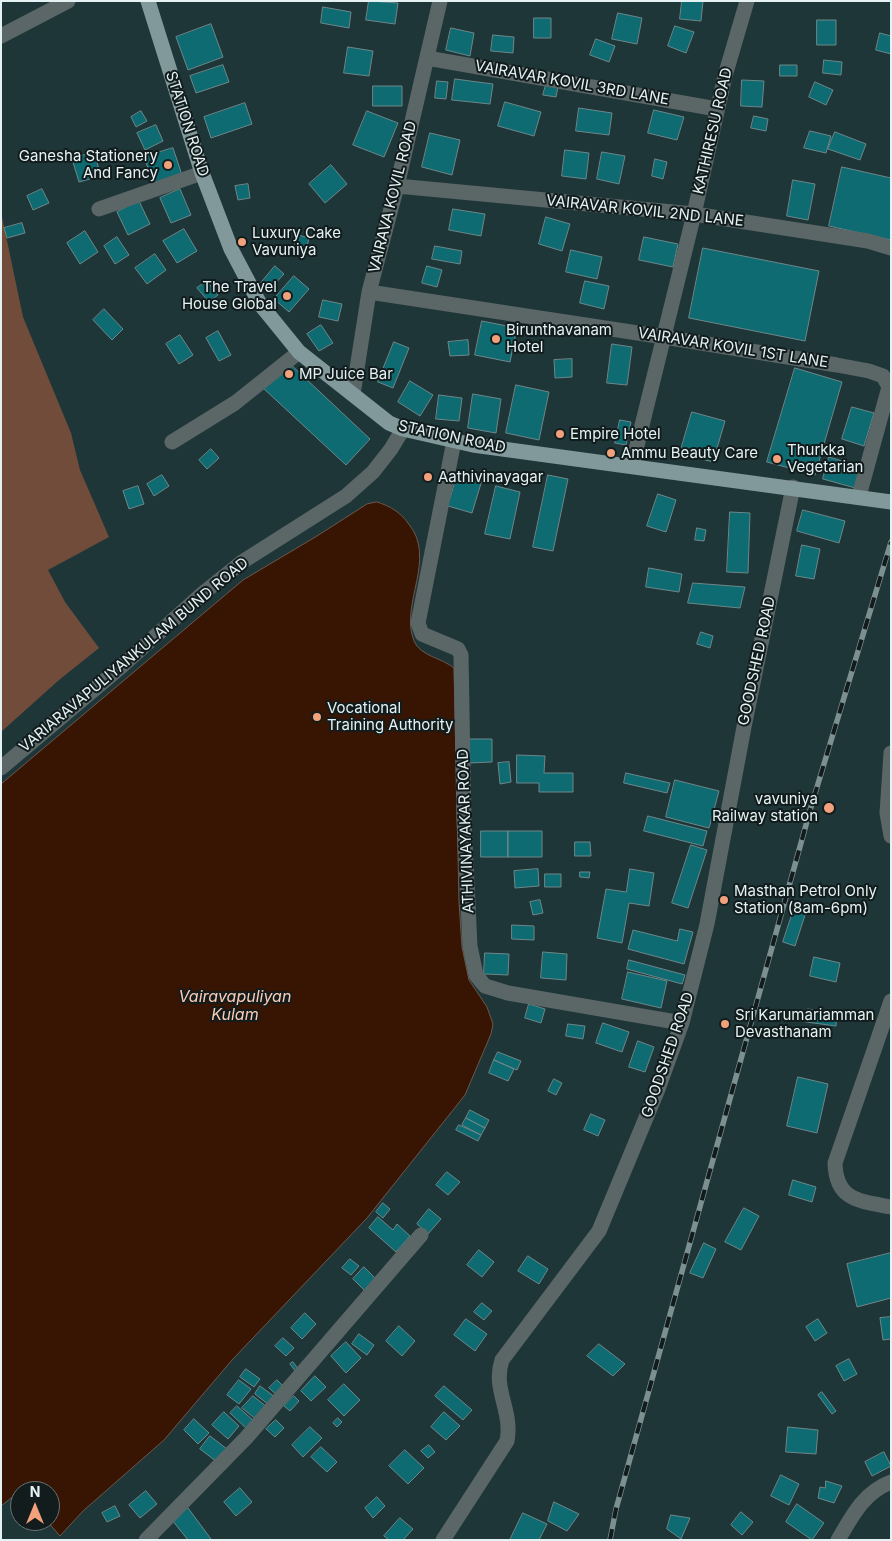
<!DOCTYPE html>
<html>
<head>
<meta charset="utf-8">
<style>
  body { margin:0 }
  #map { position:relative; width:892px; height:1541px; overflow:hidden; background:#1f3639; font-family:Inter,sans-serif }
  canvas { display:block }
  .frame { position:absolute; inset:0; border:2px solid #e4f2f3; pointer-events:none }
  .north { position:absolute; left:10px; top:1481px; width:50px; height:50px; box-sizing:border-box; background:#121c1d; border:1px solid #667273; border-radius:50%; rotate:0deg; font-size:14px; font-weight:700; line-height:20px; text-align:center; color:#e4f2f3 }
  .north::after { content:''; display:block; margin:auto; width:18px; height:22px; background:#f1a17c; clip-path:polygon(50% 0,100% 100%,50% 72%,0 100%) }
</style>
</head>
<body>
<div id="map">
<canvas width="892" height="1541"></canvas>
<div class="frame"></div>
<div class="north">N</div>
</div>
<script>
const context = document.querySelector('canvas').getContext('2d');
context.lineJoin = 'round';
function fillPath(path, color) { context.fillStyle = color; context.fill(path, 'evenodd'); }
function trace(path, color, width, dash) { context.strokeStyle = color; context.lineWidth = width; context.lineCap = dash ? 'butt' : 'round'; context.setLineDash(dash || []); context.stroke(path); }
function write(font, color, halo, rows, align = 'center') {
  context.font = font + ' Inter,sans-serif'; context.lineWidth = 4; context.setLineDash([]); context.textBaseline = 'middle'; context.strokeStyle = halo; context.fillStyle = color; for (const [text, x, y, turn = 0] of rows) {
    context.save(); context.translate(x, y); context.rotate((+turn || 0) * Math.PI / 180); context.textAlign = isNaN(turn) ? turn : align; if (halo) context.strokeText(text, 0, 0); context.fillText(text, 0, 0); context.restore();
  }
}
fillPath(new Path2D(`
  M1,212L23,317L71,433L80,470L109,537L48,570L65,602L99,648L59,680L1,732Z`), '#714c3b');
const water = new Path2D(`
  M377,502C390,506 400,512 408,523C438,559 399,604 414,641C420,656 442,658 454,668L459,902L462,947L469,980L487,1007L493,1024L491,1034L465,1095L367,1218L232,1360L164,1440L83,1511L60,1536L47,1521H50V1491H20L1,1506V784L243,580L317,536L367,504Z`);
fillPath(water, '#381503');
trace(water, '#6c574b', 1);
const building = new Path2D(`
  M369,1L398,3L395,24L366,20Z
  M682,1H703L701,21L680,19Z
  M323,7L351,12L349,28L321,23Z
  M618,13L642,18L637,44L612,39Z
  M534,18H551V38H534Z
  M817,20H836V45H817Z
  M211,24L223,57L188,70L176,37Z
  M675,26L694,32L686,53L668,46Z
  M451,28L474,33L470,56L446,50Z
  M880,33L891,36V54L876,50Z
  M493,35L514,37L513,53L491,51Z
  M596,39L615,46L609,62L590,55Z
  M348,47L373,51L369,76L344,73Z
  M824,60L842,62L841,75L823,73Z
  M223,65L229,82L196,93L190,76Z
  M780,65H797V76H780Z
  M455,79L493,84L490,104L452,100Z
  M742,80L764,81L762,107L741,106Z
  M437,81L448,82L446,99L435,98Z
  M815,82L833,90L826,105L809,97Z
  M546,85L558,87L556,97L543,95Z
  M373,86H402V106H373Z
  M505,102L541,112L534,136L498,126Z
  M245,103L252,124L211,138L204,117Z
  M579,108L612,113L609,135L576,131Z
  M654,110L684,117L677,140L648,133Z
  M141,111L147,121L136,127L131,117Z
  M367,111L398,123L384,157L353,145Z
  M754,116L768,119L766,131L751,128Z
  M156,125L163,141L145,150L137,133Z
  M810,131L831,136L826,153L804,148Z
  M835,132L866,144L860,160L828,149Z
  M430,133L460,140L452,175L422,167Z
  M173,148L182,175L154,185L144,157Z
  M565,150L589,153L586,179L562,176Z
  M94,152L101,176L79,182L72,159Z
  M602,152L625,156L619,184L597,179Z
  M655,159L667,162L663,179L652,176Z
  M331,165L347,184L325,203L309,184Z
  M842,167L891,178V240L829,226Z
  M793,180L815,184L808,220L787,216Z
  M248,184L250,198L238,200L235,186Z
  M42,189L49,203L33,210L27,196Z
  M180,189L191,215L171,223L160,198Z
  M139,201L150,224L128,235L117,212Z
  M453,209L485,214L481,236L449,230Z
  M546,217L570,224L562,251L539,244Z
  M22,223L25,233L7,238L4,228Z
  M184,229L197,251L177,263L163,241Z
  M85,231L98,252L80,264L67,243Z
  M298,235L309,238L306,251L294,248Z
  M117,237L129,255L115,264L104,246Z
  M644,237L678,244L673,267L639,260Z
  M435,246L462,251L460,264L432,259Z
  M703,248L819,271L805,341L689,318Z
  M571,250L602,257L597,279L566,272Z
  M155,254L166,270L147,284L135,268Z
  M275,266L284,274L269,290L261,283Z
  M427,266L442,270L437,287L422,283Z
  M294,276L309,289L289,312L274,299Z
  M207,281L218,295L209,302L197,288Z
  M585,281L609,286L604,309L580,303Z
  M323,300L342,304L338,321L319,317Z
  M104,309L123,329L112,340L93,320Z
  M482,321L517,328L510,362L475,355Z
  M321,325L333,343L319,351L307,334Z
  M218,331L231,355L219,361L206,338Z
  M180,335L193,355L179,364L166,344Z
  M468,340L469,355L450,356L448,342Z
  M394,342L409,348L393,388L378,382Z
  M612,344L632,347L627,385L607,383Z
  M572,359V377L555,378L554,360Z
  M288,362L370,439L346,465L263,388Z
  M795,368L842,382L815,475L767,462Z
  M410,381L433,395L420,416L398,402Z
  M516,385L549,392L539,440L506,433Z
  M473,394L501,399L496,433L468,428Z
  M439,395L462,398L459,421L436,419Z
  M852,407L874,413L864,446L842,439Z
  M692,412L725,421L713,462L680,453Z
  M620,420L631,422L626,445L615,443Z
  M211,449L219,458L207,469L199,460Z
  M829,457L865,468L859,489L823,479Z
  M458,473L482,480L472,513L448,506Z
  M162,475L169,486L154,496L147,484Z
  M548,475L568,479L553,551L533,547Z
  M138,486L144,504L129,509L123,491Z
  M496,486L520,492L510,539L485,534Z
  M658,494L676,500L666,532L647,526Z
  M803,510L845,521L839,543L797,531Z
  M730,512L750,513L748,573L727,572Z
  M697,528L706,530L704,541L695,540Z
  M802,545L820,549L814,579L796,576Z
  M649,568L682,574L679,592L646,587Z
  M693,583L745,587L740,608L688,603Z
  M701,632L713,636L710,648L697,644Z
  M469,739H492V762L469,763Z
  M517,755L545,756L544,773H573V792H539V783H517Z
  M509,762L511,782L500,784L498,763Z
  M626,773L670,783L667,793L624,783Z
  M675,780L719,791L709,828L666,817Z
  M648,816L707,831L703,846L644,831Z
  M481,831H508V857H481Z
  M508,831H542V857H508Z
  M575,842H590L591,856H575Z
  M691,845L707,850L688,908L672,903Z
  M538,869L539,886L515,888L514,871Z
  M630,869L654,873L649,906L629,903L622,943L597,938L606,889L626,892Z
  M580,872H590L589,878L580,877Z
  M545,874H561V887H545Z
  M540,900L543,913L533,915L530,902Z
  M794,909L806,912L795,946L783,942Z
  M512,925L534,926V940L512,939Z
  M680,929L693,932L684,964L628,949L633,930L677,941Z
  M543,952L567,954L566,980L541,978Z
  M485,953L509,954L508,975L484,974Z
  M814,957L840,963L836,982L810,976Z
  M629,960L685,975L682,984L627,969Z
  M628,972L667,981L661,1008L622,999Z
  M529,1004L545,1009L541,1023L525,1018Z
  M808,1009L837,1014L836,1026L806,1022Z
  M603,1023L629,1032L622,1052L596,1043Z
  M568,1024L585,1026L583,1039L566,1036Z
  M638,1041L654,1047L645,1072L629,1067Z
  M498,1052L521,1061L517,1070L494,1060Z
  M494,1060L514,1069L508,1081L489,1073Z
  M798,1077L828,1084L817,1133L787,1126Z
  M554,1079L562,1083L556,1095L548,1091Z
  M470,1110L489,1120L485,1128L466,1118Z
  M591,1114L605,1120L598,1136L584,1130Z
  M466,1118L485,1128L481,1135L462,1125Z
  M459,1125L481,1135L478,1141L456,1130Z
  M447,1172L460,1182L448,1195L436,1185Z
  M793,1180L816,1187L812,1202L789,1195Z
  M383,1203L390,1209L383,1218L376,1212Z
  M744,1208L759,1216L741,1250L725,1242Z
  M429,1209L441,1219L428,1234L417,1224Z
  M378,1217L393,1230L397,1224L410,1236L396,1252L369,1228Z
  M704,1243L716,1249L703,1278L690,1273Z
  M479,1250L494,1262L482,1277L467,1265Z
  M891,1253V1298L857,1307L847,1264Z
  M528,1256L548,1269L539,1284L518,1271Z
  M350,1259L359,1266L351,1275L342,1268Z
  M364,1267L378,1281L366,1292L353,1279Z
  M482,1303L492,1311L484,1320L474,1312Z
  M305,1313L316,1324L302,1339L291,1328Z
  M891,1317V1339L883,1340L880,1318Z
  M466,1319L487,1334L475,1351L454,1335Z
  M818,1319L827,1333L815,1341L806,1327Z
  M399,1326L415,1341L402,1356L386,1341Z
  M359,1334L374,1345L367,1355L352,1344Z
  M283,1338L294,1348L286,1356L275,1346Z
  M346,1342L361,1358L346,1373L331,1356Z
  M599,1344L625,1364L613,1376L587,1356Z
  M849,1359L857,1374L844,1381L836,1366Z
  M293,1362L299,1370L296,1372L290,1364Z
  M246,1369L260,1379L254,1387L240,1377Z
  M315,1376L326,1387L311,1401L301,1391Z
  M239,1380L251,1389L239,1404L227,1395Z
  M277,1380L285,1388L278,1396L269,1388Z
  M344,1384L360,1400L344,1416L328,1400Z
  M260,1386L275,1397L269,1405L255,1394Z
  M444,1386L472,1410L463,1420L435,1396Z
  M822,1392L836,1411L832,1414L818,1395Z
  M253,1396L267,1407L257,1420L242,1408Z
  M294,1396L299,1401L290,1411L284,1406Z
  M237,1406L254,1421L247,1429L230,1413Z
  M224,1412L239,1426L228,1439L212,1425Z
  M444,1412L460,1426L446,1440L431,1427Z
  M338,1418L342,1422L337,1427L333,1423Z
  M194,1419L209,1433L198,1444L184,1430Z
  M276,1420L284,1428L275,1437L266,1429Z
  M310,1427L322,1438L303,1457L292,1445Z
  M788,1427L818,1430L816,1454L786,1452Z
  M210,1436L227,1449L217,1462L200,1449Z
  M429,1445L435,1452L428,1458L421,1451Z
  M321,1447L337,1462L327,1472L311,1457Z
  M405,1450L424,1468L408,1484L389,1466Z
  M884,1452L891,1466L872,1476L865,1462Z
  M781,1475L799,1484L789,1505L771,1496Z
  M826,1481L842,1486L834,1503L818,1498L820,1487L825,1488Z
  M240,1488L252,1502L236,1516L224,1502Z
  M146,1491L157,1504L140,1518L129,1505Z
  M377,1497L385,1506L373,1518L365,1508Z
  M554,1502L579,1514L567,1531L548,1521Z
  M797,1504L824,1523L812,1540L786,1522Z
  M115,1506L120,1516L107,1522L102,1513Z
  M188,1508L211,1539L210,1540H188L172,1520Z
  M741,1512L753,1522L742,1535L731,1525Z
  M523,1513L547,1524L539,1540H510Z
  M671,1515L690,1518L681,1539L667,1529Z
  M400,1518L413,1529L403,1540H389L384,1536Z`);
fillPath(building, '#0e6b72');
trace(building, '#6d8789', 1);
trace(new Path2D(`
  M1,36L68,1
  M427,58L717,109
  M397,186L694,214L868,241L891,248
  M99,209L202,173
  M369,292L664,337L837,365L869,371L883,376L889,387L859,496
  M353,394L369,292L397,186L440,1
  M454,441L418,623L422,634L458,649L461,655L464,821L470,946L476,975L480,980L485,986L508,993L682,1023
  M172,442L235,403L299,352
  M632,466L694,214L725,76L747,1
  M891,753L887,813L891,836
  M1,768L122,666L202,594L242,562L346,496L373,472L391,449L403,429
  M891,1001L835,1163C836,1201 860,1201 891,1207
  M146,1540L246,1438L421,1235
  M443,1540L507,1441C513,1411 492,1389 502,1360L599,1231L658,1089L682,1023L707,924L744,727L793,487
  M838,1540C852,1516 864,1492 891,1482`), '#5b6667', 15);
trace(new Path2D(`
  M148,1L202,173L231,249L260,304L299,352L389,423L403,429L473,445L891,502`), '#82999b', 15);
const rail = new Path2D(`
  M610,1540L616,1509L811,807L891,542`);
trace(rail, '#7c8f91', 5.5);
trace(rail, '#121c1d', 4, [11]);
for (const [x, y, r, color] of [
  [168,165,5,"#f1a17c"],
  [242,242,5,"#f1a17c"],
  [287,296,5,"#f1a17c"],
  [496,339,5,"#f1a17c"],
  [289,374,5,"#f1a17c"],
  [560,434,5,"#f1a17c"],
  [611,453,5,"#f1a17c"],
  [777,459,5,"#f1a17c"],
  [428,477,5,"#f1a17c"],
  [317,717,5,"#f1a17c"],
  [829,808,6,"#f1a17c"],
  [724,900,5,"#f1a17c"],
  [725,1024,5,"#f1a17c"]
]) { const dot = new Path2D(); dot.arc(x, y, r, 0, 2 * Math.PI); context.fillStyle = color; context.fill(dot); trace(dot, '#121c1d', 2); }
write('15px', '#e4f2f3', '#121c1d', [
  ["VAIRAVAR KOVIL 3RD LANE",572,83,10],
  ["STATION ROAD",187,124,72],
  ["KATHIRESU ROAD",713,131,-77],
  ["VAIRAVA KOVIL ROAD",393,197,-76],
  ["VAIRAVAR KOVIL 2ND LANE",645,211,6],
  ["VAIRAVAR KOVIL 1ST LANE",733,348,9],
  ["STATION ROAD",452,437,12],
  ["VARIARAVAPULIYANKULAM BUND ROAD",134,655,-40],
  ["GOODSHED ROAD",757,661,-78],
  ["ATHIVINAYAKAR ROAD",466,831,-92],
  ["GOODSHED ROAD",668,1055,-71]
]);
write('15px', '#e4f2f3', '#121c1d', [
  ["Ganesha Stationery",158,156,"right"],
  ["And Fancy",158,173,"right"],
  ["Luxury Cake",252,233],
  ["Vavuniya",252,250],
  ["The Travel",277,287,"right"],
  ["House Global",277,304,"right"],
  ["Birunthavanam",506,330],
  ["Hotel",506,347],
  ["MP Juice Bar",299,374],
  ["Empire Hotel",570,434],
  ["Thurkka",787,450],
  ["Vegetarian",787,467],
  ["Ammu Beauty Care",621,453],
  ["Aathivinayagar",438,477],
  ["Vocational",327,708],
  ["Training Authority",327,725],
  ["vavuniya",818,799,"right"],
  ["Railway station",818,816,"right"],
  ["Masthan Petrol Only",734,891],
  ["Station (8am-6pm)",734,908],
  ["Sri Karumariamman",735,1015],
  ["Devasthanam",735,1032]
], 'left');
write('italic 16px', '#feccb5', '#121c1d', [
  ["Vairavapuliyan",235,997],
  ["Kulam",235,1015]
]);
</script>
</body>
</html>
